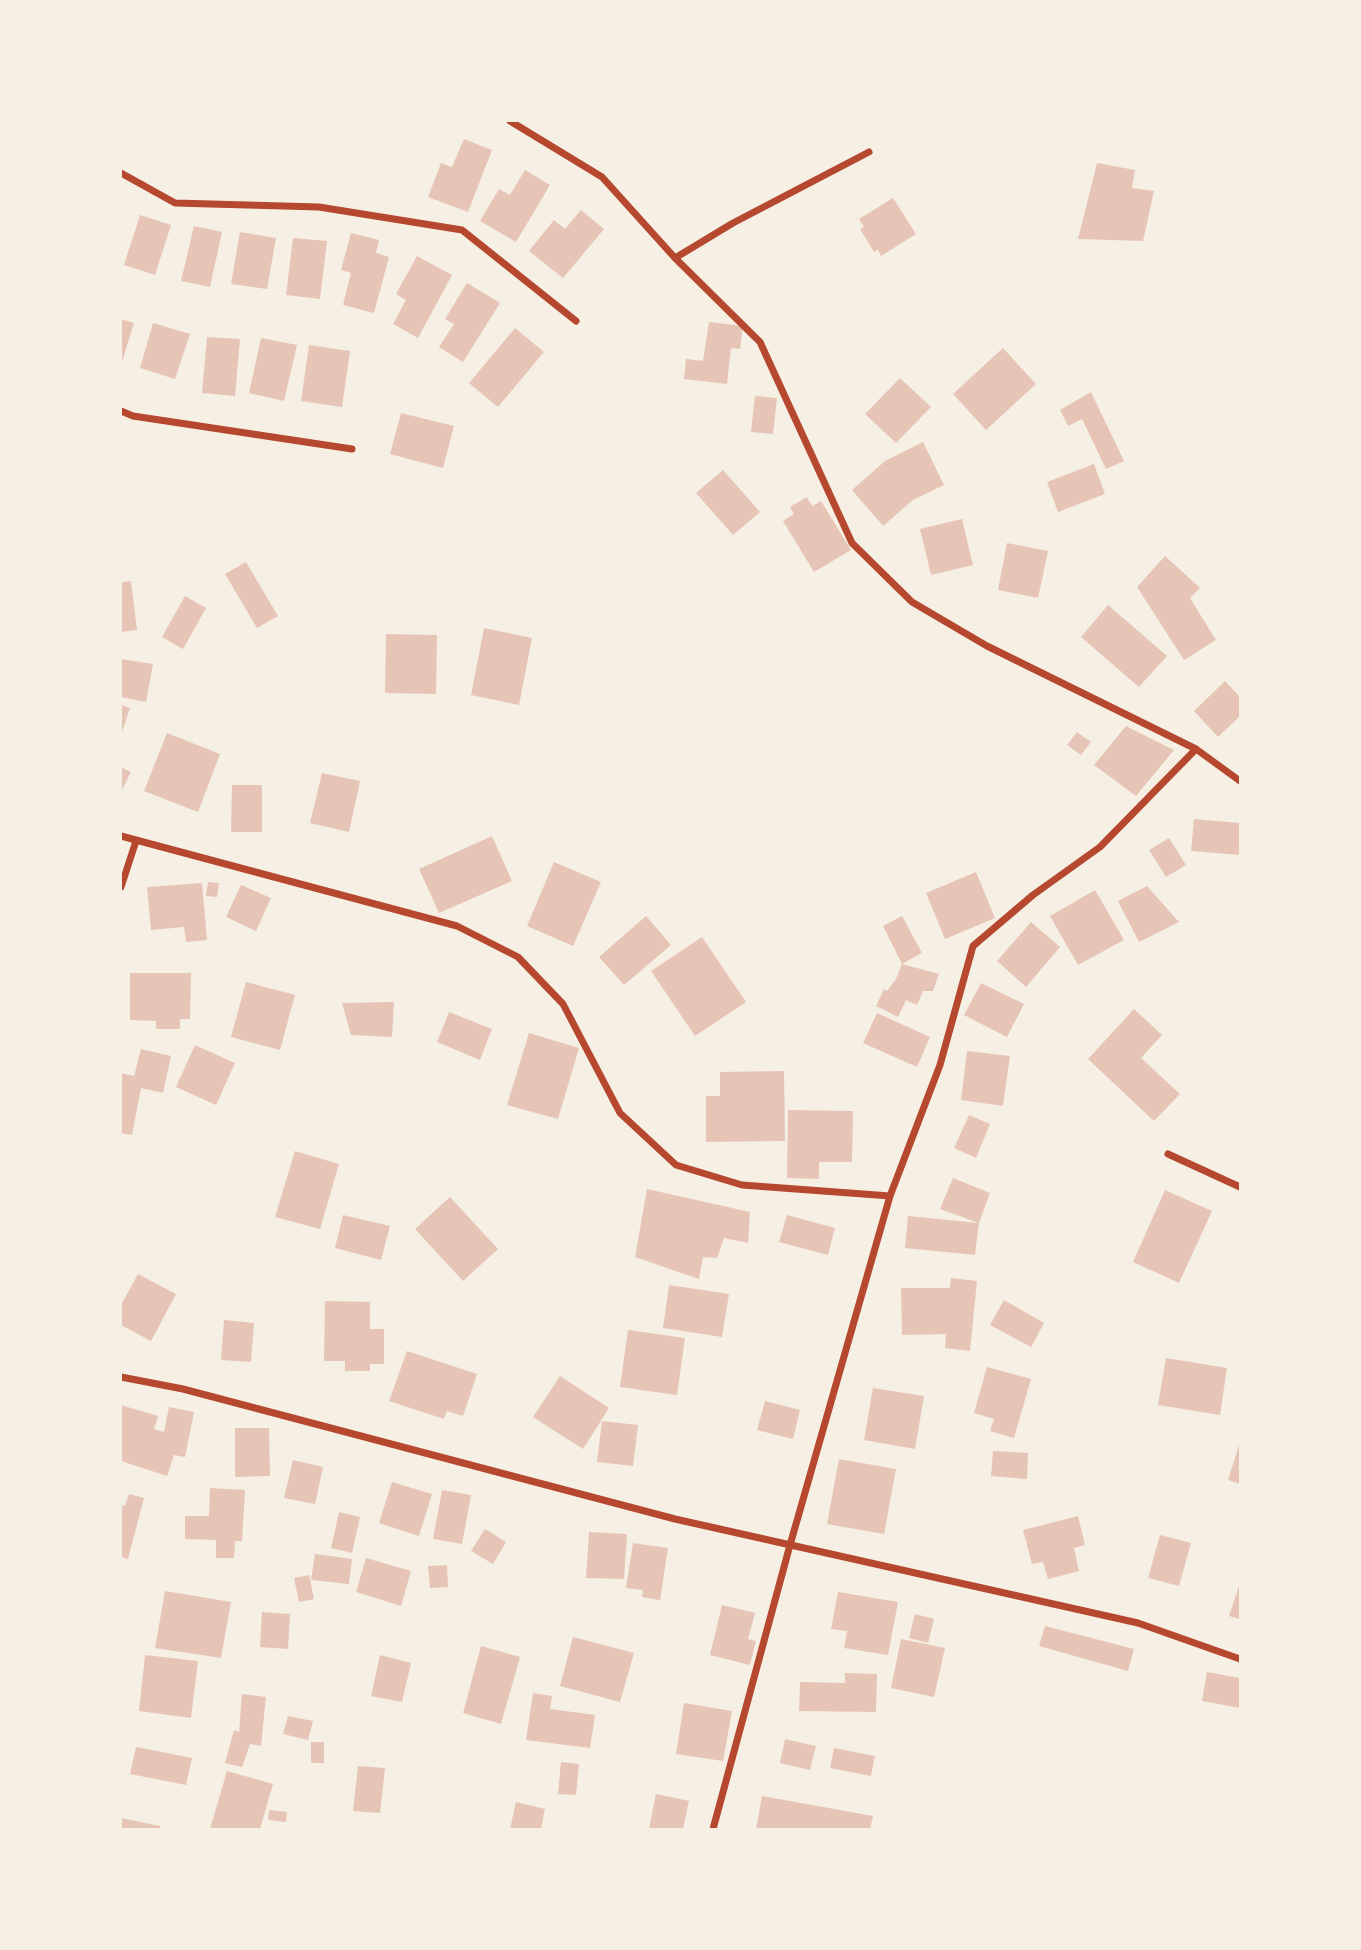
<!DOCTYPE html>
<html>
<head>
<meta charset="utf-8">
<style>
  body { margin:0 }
  #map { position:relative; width:1361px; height:1950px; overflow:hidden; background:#f6efe4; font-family:Manrope,sans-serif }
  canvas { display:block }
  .frame { position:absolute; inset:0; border:122px solid #f6efe4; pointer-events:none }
</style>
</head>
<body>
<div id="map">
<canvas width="1361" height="1950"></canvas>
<div class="frame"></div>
</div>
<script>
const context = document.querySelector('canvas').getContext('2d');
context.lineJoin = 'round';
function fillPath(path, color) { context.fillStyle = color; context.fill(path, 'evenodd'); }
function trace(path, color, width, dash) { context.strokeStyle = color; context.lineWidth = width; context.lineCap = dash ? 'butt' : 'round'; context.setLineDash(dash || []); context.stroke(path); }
fillPath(new Path2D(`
  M464,139L492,150L468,212L428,197L441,163L452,167Z
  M1097,163L1135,170L1132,188L1154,191L1143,241L1078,239Z
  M525,170L550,185L516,242L480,221L499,189L510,195Z
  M893,198L916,234L881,256L878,250L874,252L860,229L864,227L859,219Z
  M581,210L604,229L563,278L529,251L554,220L565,229Z
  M140,215L171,225L155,275L124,265Z
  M194,226L222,232L210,287L181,281Z
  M240,232L276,238L267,289L231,284Z
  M351,233L379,240L376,253L389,257L374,313L343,305L351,273L341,270Z
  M293,238L327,241L320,299L286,295Z
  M417,256L452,275L418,338L393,324L406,300L396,294Z
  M467,283L500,303L463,362L439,347L454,324L445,319Z
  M121,319L134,323L121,365Z
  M709,322L743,326L740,349L731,348L727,384L684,379L686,359L703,361Z
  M153,323L190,334L175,379L140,368Z
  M515,328L544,352L498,407L469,383Z
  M207,337L240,339L235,396L202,393Z
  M261,338L297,345L284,401L249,393Z
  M309,345L350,351L342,407L301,401Z
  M1003,348L1036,384L986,430L953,394Z
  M900,378L931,407L896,443L865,414Z
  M1091,392L1124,461L1106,469L1082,419L1068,426L1060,410Z
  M755,396L777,398L773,434L751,432Z
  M401,413L454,426L443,468L390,454Z
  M923,442L944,485L913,500L883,526L852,490L885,461Z
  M1094,464L1105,494L1058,512L1047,482Z
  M723,470L760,512L733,535L696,493Z
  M807,497L812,506L821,501L851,550L814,572L783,521L794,514L790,507Z
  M962,519L973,565L931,575L920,529Z
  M1007,543L1048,551L1038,598L998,590Z
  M1165,556L1200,588L1190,598L1216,640L1184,660L1137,587Z
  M246,562L278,616L257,628L225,574Z
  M131,581L137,630L121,632V582Z
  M185,596L206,608L183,649L162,637Z
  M1108,605L1167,656L1139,687L1081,637Z
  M484,628L532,638L519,705L471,695Z
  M386,634L437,635L436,694L385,693Z
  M121,659L153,664L146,702L121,697Z
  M1225,681L1240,697V716L1218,737L1194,711Z
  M121,705L130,708L121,735Z
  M1126,726L1174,750L1136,796L1094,765Z
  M1077,732L1091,742L1081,755L1067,745Z
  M167,733L220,754L198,812L144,791Z
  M121,767L131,772L121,792Z
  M322,773L360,781L349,832L310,823Z
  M232,785H262V832H231Z
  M1194,819L1240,823V855L1191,851Z
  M492,836L512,881L439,913L419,869Z
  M1169,838L1186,865L1166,877L1149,850Z
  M554,862L601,882L573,946L527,926Z
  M976,872L995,918L945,939L926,893Z
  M208,882L219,883L217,897L206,896Z
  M202,883L207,940L186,942L184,927L151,930L147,887Z
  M241,885L271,898L256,931L226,917Z
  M1147,886L1179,922L1139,942L1118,901Z
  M1095,890L1124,940L1078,965L1050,916Z
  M646,916L671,945L624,985L599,957Z
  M902,916L922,953L902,964L883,926Z
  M1031,922L1060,947L1026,987L997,961Z
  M702,937L746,1002L695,1036L651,971Z
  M902,964L939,974L933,991H923L917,1005L906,1000L898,1017L876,1006L884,989L887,991L896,979Z
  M130,973H191L190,1019H180V1029H156V1021L130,1020Z
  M246,982L295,995L280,1050L231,1037Z
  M981,983L1024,1004L1007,1037L964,1015Z
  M394,1002L392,1037L351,1035L342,1003Z
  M1134,1009L1162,1035L1141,1058L1180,1094L1154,1121L1088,1059Z
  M449,1012L492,1029L480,1060L437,1042Z
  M877,1013L930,1037L917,1067L863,1043Z
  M529,1033L579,1048L558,1119L507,1105Z
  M195,1045L235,1063L216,1105L176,1087Z
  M141,1049L171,1056L163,1093L141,1088L132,1135L121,1133V1073L134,1076Z
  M967,1051L1010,1056L1003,1106L961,1100Z
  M784,1071L785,1141L706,1142V1096H720V1072Z
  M788,1110L853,1111L852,1162H819V1179L787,1178Z
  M969,1115L990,1124L976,1158L954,1148Z
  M295,1151L339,1164L320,1229L275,1217Z
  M953,1178L990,1193L979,1223L940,1209Z
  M647,1189L750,1212L748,1243L724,1238L717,1258L703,1257L699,1279L635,1257Z
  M1165,1190L1212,1211L1179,1283L1133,1262Z
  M450,1197L498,1249L463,1281L415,1229Z
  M343,1215L390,1226L381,1260L335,1248Z
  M787,1215L835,1228L828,1255L779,1242Z
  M908,1216L979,1223L975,1255L905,1248Z
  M138,1274L176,1294L151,1341L121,1325V1305Z
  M951,1278L977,1281L970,1351L945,1348L946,1334L902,1335L901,1288H950Z
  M669,1285L729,1294L722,1337L663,1328Z
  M1004,1300L1044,1323L1031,1347L990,1325Z
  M325,1301L370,1302V1329H384V1364H370V1371H345V1361H324Z
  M224,1320L254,1323L251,1362L221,1360Z
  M628,1330L685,1338L677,1395L620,1387Z
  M407,1351L477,1374L463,1416L447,1411L444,1419L389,1401Z
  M1166,1358L1227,1368L1220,1415L1158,1405Z
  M987,1367L1031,1379L1014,1438L990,1431L994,1419L974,1413Z
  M560,1376L609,1408L583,1449L533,1417Z
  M873,1388L924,1396L915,1449L864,1440Z
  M765,1401L800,1410L793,1439L757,1430Z
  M121,1405L158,1416L154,1429L164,1432L169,1407L194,1412L185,1457L174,1455L167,1476L121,1461Z
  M602,1421L638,1425L633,1466L597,1462Z
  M235,1428H269L270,1476L235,1477Z
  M1240,1442V1484L1228,1480Z
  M993,1451L1028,1453L1027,1479L991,1476Z
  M839,1459L896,1469L884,1534L827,1524Z
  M293,1460L323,1467L315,1504L284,1498Z
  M392,1482L432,1494L419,1536L379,1523Z
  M210,1488L245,1490L242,1541H235L234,1558H216V1540L185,1539V1516H209Z
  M442,1490L471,1495L462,1544L433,1539Z
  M129,1494L144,1498L128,1559L121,1557V1505L125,1506Z
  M339,1512L360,1517L352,1553L331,1548Z
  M1078,1516L1085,1545L1074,1548L1079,1571L1048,1579L1043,1562L1032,1564L1023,1530Z
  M485,1529L506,1542L493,1564L471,1551Z
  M589,1532L627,1534L624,1579L586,1578Z
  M1160,1535L1191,1543L1179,1586L1148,1578Z
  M633,1543L668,1548L660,1600L642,1597L643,1590L626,1588Z
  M315,1554L352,1559L349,1584L311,1580Z
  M366,1558L411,1571L401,1606L356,1592Z
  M447,1565L448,1587L430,1588L428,1566Z
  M309,1575L314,1599L299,1602L294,1578Z
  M1240,1583V1619L1229,1616Z
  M165,1591L231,1602L221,1658L155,1648Z
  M838,1592L898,1602L888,1655L844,1648L847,1631L831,1629Z
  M722,1605L755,1613L748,1639L756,1641L750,1665L710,1655Z
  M262,1612L290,1614L288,1649L260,1647Z
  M915,1614L934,1619L928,1643L909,1638Z
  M1045,1626L1134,1649L1128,1671L1039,1646Z
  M573,1637L634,1653L620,1702L560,1686Z
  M901,1639L945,1648L934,1697L891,1688Z
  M481,1646L520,1657L501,1724L463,1713Z
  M145,1655L198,1661L191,1718L139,1711Z
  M380,1655L411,1663L402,1702L371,1696Z
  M1207,1672L1240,1678V1708L1202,1701Z
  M845,1673L877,1674L876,1712L799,1711L800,1682L845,1683Z
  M533,1693L552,1696L550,1709L595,1715L590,1748L526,1740Z
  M242,1694L266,1697L261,1746L250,1744L242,1767L225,1763L234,1730L239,1732Z
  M684,1703L732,1711L723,1761L676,1754Z
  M288,1716L313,1721L308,1740L283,1734Z
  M785,1739L816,1746L810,1770L780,1763Z
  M311,1742H324V1763H311Z
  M136,1747L192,1758L186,1785L130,1774Z
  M834,1748L875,1756L871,1776L830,1768Z
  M561,1762L579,1764L576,1795L558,1794Z
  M358,1766L385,1768L380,1813L353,1811Z
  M227,1771L273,1784L260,1829H210Z
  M656,1794L689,1801L683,1829H649Z
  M762,1796L873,1816L870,1829H756Z
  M516,1802L545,1809L541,1829H510Z
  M269,1810L287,1812L286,1822L268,1820Z
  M121,1818L160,1826V1829H121Z`), '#e6c5b7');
trace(new Path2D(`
  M510,121L602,177L675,258L760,342L852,543L912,602L987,646L1196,749L1240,781
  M121,173L175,203L319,207L462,230L576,321
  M675,258L733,223L869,152
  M121,411L133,416L352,449
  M121,836L457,926L518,957L563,1004L620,1113L676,1165L742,1185L890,1196
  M121,887L136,841
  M1168,1154L1240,1187
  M121,1377L183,1389L675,1519L1138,1623L1240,1659
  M713,1829L790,1545L890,1196L940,1065L973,946L1033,895L1100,847L1196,749`), '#b5482f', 7);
</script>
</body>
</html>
